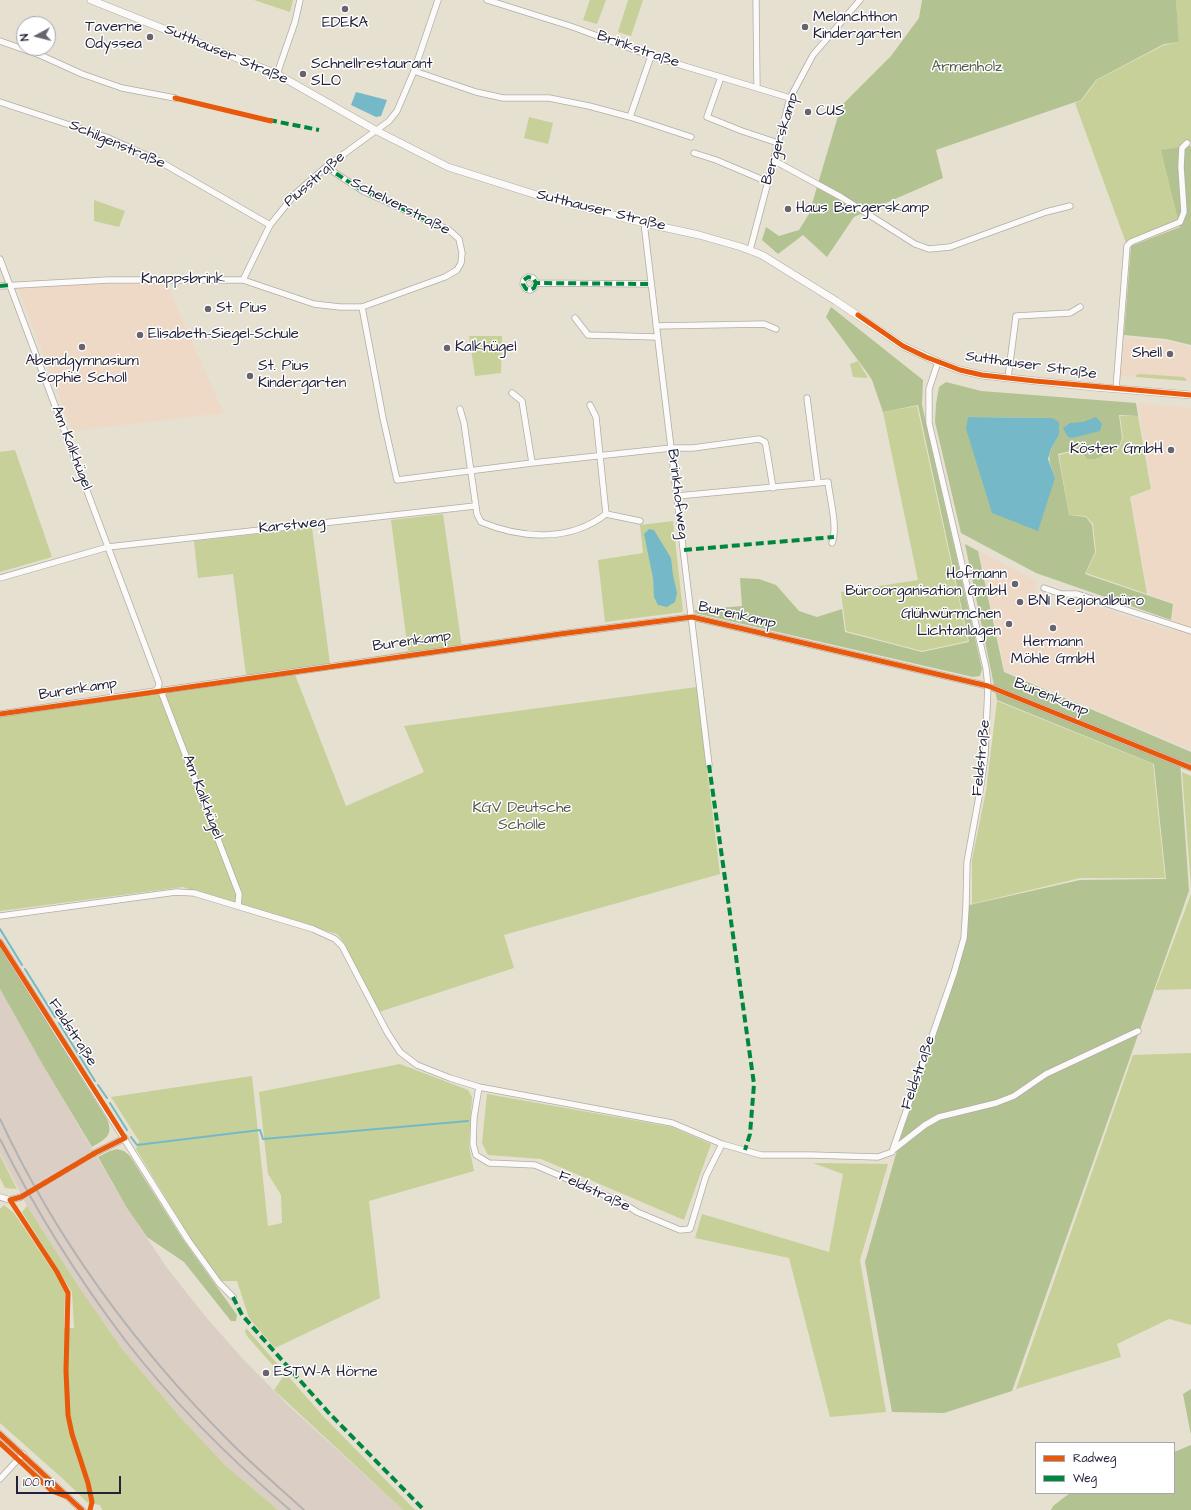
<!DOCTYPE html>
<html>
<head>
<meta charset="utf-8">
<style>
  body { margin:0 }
  #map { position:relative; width:1191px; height:1510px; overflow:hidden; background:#e6e0d1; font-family:"Architects Daughter",sans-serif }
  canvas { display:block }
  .legend { position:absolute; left:1035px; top:1442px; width:140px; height:52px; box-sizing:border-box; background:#fff; border:1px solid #a7a7b1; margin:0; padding:5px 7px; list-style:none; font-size:12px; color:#22223b }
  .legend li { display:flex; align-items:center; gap:8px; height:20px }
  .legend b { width:20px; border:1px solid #a7a7b1 }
  .north { position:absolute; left:16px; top:16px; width:40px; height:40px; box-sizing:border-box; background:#fff; border:1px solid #a7a7b1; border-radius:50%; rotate:263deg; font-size:11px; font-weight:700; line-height:16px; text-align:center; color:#22223b }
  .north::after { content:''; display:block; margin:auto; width:14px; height:18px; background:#676470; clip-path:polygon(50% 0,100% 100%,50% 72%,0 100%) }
  .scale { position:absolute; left:16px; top:1476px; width:105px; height:18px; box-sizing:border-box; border:2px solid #22223b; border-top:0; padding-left:5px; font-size:12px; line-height:14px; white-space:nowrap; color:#22223b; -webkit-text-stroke:3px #fff; paint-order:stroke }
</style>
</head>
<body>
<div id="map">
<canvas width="1191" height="1510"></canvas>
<ul class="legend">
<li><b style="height:5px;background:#e8590c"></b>Radweg</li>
<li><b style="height:5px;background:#00873e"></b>Weg</li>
</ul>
<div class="north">N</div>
<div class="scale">100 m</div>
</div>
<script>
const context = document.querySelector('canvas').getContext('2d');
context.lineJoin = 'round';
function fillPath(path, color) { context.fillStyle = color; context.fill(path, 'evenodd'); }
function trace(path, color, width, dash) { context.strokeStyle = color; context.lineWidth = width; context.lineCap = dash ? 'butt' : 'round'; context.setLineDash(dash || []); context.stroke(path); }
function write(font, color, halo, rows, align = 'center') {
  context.font = font + ' "Architects Daughter",sans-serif'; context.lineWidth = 3; context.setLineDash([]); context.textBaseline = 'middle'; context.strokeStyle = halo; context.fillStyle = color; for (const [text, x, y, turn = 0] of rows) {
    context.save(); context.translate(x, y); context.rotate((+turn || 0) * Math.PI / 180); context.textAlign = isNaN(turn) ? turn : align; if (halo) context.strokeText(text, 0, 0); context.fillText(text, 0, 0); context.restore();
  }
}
fillPath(new Path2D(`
  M93,283H166L224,413L72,431L18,288Z
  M1122,337L1166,341L1191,347V381L1120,376Z
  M1138,403L1191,408V750L1005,671L979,551L1038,582L1034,593L1037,604L1052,609L1073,599L1172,631L1174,603L1148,594L1131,498L1152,490Z`), '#eed9c7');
fillPath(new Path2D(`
  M0,989L44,1067L127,1208L167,1268L205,1316L242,1358L289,1406L403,1510H278L225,1465L180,1417L120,1346L79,1287L27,1206L0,1153Z`), '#dacec5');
fillPath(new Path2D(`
  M254,0H293L290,12Z
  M590,0H606L597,24L583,20Z
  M628,0H643L631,36L618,32Z
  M1176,0H1191V142H1182L1179,221L1126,243L1075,103L1082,100L1097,80L1164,45L1179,42Z
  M529,117L553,123L548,144L524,138Z
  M94,200L125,211L119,227L94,221Z
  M469,336H502L501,373L475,376Z
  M858,361L868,378L853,377L850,364Z
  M1140,374L1184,377L1187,381L1136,377V375Z
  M917,406L968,641L922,651L846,631L841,592L918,580L883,412Z
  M1120,416H1138L1151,489L1130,497L1147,594L1086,573L1096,552L1093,524L1086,516L1069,515L1059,455L1078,450L1087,459H1096L1118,450L1123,438Z
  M15,450L52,557L0,572V452Z
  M443,514L462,648L294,672L346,806L424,772L404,726L697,687L720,874L504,935L514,968L379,1012L342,940L337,934L227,902L183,887L0,911V716L246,675L233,574L198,578L194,541L312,528L330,664L408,651L391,520Z
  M673,521L683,612L605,622L598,560L643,553L640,525Z
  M997,701L1153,764L1165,878H1080L972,904V860L986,791Z
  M1182,772L1191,776V887Z
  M1191,894V989L1155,990Z
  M1191,1053V1325L1169,1319L1117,1344L1121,1357L1016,1389L1133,1055Z
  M400,1064L468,1090L472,1097L469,1146L474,1171L369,1201L380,1298L275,1348L249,1318L237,1281H221L190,1238L136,1149L139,1141L111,1097L252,1076L268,1226L282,1223L281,1195L268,1174L259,1092Z
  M487,1094L672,1127L711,1144L684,1220L541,1159L488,1155L482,1143Z
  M0,1155L17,1189L5,1188L0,1178Z
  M813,1163L888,1164L860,1260L886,1412L830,1417L789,1258L695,1238L702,1214L829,1252L843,1174Z
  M4,1205L14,1213L55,1274L65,1293L64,1328H74L72,1292L22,1212L27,1206L79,1287L120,1346L180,1417L225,1465L278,1510H102L100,1505L88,1503L62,1478L0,1423V1209Z
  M246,1328L323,1416L415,1510H403L274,1390L283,1377L247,1336L245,1332Z`), '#c6d098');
fillPath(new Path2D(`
  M922,0H1176L1179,42L1164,44L1096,80L1081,100L936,150L943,178L854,217L827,257L803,235L778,254L762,240L766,227L779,236L799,230L809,214L841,106L891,56L919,18Z
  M1191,146V345L1166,339L1124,335L1131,246L1180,227L1161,150Z
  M831,307L923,380L922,405L982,669L980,676L973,677L695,613V610L742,606L740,578L759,579L776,585L799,611L817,617L842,609L845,632L922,652L969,642L918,405L883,412L872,380L866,371L826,317Z
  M946,382L981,391L1136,403L1138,416L1119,415L1122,438L1118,449L1096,459H1087L1078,449L1058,454L1069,515L1086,517L1092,525L1095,552L1085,574L1173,604L1171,620L1036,573L961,533L935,422L936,404L939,387ZM968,417L1052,418L1059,435C1047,456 1047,455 1055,478Z
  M965,544L978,551L1004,672L1191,752V764L1180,760L1189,891L1012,1391L944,1413L892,1412L865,1262L900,1140L961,944L965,906L1080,880L1166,879L1154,764L997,700Z
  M0,947L107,1119C114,1136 105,1139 92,1147L44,1067L0,989Z
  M117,1149L124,1151L130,1156L184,1241L237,1315L236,1321H231L184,1262L147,1237L127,1208L98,1157L110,1151Z
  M1191,1389V1435L1183,1394Z
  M1191,1445V1510H1051L1053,1506L1070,1493H1174V1452Z`), '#b2c291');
fillPath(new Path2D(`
  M356,92L387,100L381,116L376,117L351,105Z
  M968,417L1052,418L1059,422V435L1051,449L1048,459L1055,478L1038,531L992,513L966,429Z
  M1096,417L1102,424L1100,431L1072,438L1068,437L1063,428L1070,423L1083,422Z
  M649,529L654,530L671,558L673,575L677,593L675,602L667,607L658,605L654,597L653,578L644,534Z`), '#75b9c8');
trace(new Path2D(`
  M0,929L22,965
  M25,969L55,1017
  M59,1023L95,1081
  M98,1085L107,1098
  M110,1103L127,1130
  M131,1137L137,1145L260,1130L263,1139L468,1121`), '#75b9c8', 2);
trace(new Path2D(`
  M21,1197L95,1153`), '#bfbab3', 5.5, [5.5, 3]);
const minor = new Path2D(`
  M487,0L573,27L651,56L790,98
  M756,0L757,88
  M0,41L40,55L82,74L122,88L175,98
  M414,71L476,92L503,98H549L589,106L630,117L651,56
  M277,74L295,22L300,0
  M721,77L707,117L742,131L778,143
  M0,102L106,137L159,161L270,225
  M630,117L691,137
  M694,153L716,160L768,182
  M773,160L841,197L915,244L929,249L950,247L1046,212L1070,206
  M644,223L709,765
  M750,250L790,98L813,55L860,0
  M0,259L159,683L158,688L155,691L0,714
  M243,280L270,225L295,194L326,167L389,121L397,111L414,71L438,0
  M536,283L534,288L530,290L526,289L523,284L524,280L528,277L533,278L536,283L650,284
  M0,286L108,280H243L314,304L340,307H362L445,277L457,270L461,263L462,253L459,239L449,230L363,191L326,167
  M362,307L383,418L397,480L532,463L522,401L512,393
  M575,318L588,335L657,337
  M656,326L764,324L776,329
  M1008,378L1016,316L1070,313L1080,307
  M1116,389L1127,246L1131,242L1180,222L1184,212L1181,167L1182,148L1187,143
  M807,398L818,483
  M590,405L596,417L606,514
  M460,409L464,423L477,514L481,522C522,539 570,542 606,514L640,521
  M532,463L671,448H693L759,439L765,442L766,446L773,488
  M677,496L828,482C830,500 838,527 832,543
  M0,578L108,547L475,506
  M1044,588L1061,594H1077L1191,631
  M238,906L239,894L162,694L165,690L560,634L692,617L988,686L1191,768
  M0,916L176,892L194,893L313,929L335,939L342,946L387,1032L400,1052L417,1065L450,1078L479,1087L672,1123L722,1144L761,1155H811L878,1157L892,1152L893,1150L925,1125L939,1117L996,1103L1014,1096L1046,1074L1138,1031
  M0,942L188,1240L219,1283L233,1297
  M479,1087L474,1117L473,1144L476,1155L489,1163L535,1165L623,1203L637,1212L680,1230L690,1229L706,1176L722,1144
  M893,1149L954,973L964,938L966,907L967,862L980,791L985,755L988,686L986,668L929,423V389L938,362
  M95,1153L125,1138
  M0,1197L10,1200L21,1197
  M0,1434L82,1510
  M0,1479L23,1454`);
const tertiary = new Path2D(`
  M91,0L277,74L377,131L448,167L543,197L644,223L699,235L741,247L762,255L836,301L903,346L938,362L960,370L982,375L1008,378L1094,387L1191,395`);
trace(minor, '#b1ada7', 7);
trace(tertiary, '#b1ada7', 8);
trace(minor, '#fbfaf8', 5.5);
trace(tertiary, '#fbfaf8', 7);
trace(new Path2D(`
  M0,1119C56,1239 137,1349 231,1443C254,1466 280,1488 304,1510
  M0,1139C35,1210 78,1278 125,1340C173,1402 230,1459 290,1510`), '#b3b2b3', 2);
trace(new Path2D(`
  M269,120L319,130
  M326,167L363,191L449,230
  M536,283L534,288L530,290L526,289L523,284L524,280L528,277L533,278L536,283L650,284
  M0,286L10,285
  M684,550L834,537
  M709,765L754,1084L750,1134L745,1150
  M233,1297L242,1315L328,1412L424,1510`), '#00873e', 4, [8, 4]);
trace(new Path2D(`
  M175,98L271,121
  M858,315L903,346L926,357L960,370L982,375L1035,381L1191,395
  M0,714L560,634L692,617L988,686L1191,768
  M0,942L125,1138L95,1153L21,1197L10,1200L57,1272L68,1293L66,1371L68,1415L72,1434L88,1483L92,1502L90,1510
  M0,1434L82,1510
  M0,1443L52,1491L65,1496`), '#e8590c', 5);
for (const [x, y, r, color] of [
  [345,9,4,"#676470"],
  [805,27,4,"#676470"],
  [150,37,4,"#676470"],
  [303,74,4,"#676470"],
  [808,112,4,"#676470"],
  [788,209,4,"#676470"],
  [208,309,4,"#676470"],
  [140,335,4,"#676470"],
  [82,347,4,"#676470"],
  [447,348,4,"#676470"],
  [1170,354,4,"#676470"],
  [250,376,4,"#676470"],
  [1171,450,4,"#676470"],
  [1015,584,4,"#676470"],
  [1020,602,4,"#676470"],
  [1009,624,4,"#676470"],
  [1053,628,4,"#676470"],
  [266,1373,4,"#676470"]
]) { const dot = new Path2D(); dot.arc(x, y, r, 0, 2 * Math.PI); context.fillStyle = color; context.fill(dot); trace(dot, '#fff', 1.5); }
write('15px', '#22223b', '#fff', [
  ["Melanchthon",813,18],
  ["Kindergarten",813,35],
  ["EDEKA",345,24,"center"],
  ["Taverne",142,28,"right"],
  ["Odyssea",142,45,"right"],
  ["Schnellrestaurant",311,65],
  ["SLO",311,82],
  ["CUS",816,112],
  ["Haus Bergerskamp",796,209],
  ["St. Pius",216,309],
  ["Elisabeth-Siegel-Schule",148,335],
  ["Kalkhügel",455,348],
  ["Shell",1162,354,"right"],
  ["Abendgymnasium",82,362,"center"],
  ["Sophie Scholl",82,379,"center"],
  ["St. Pius",258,367],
  ["Kindergarten",258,384],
  ["Köster GmbH",1163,450,"right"],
  ["Hofmann",1007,575,"right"],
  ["Büroorganisation GmbH",1007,592,"right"],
  ["BNI Regionalbüro",1028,602],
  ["Glühwürmchen",1001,615,"right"],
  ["Lichtanlagen",1001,632,"right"],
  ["Hermann",1053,643,"center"],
  ["Möhle GmbH",1053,660,"center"],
  ["ESTW-A Hörne",274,1373]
], 'left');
write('15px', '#22223b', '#fff', [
  ["Brinkstraße",638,50,19],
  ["Sutthauser Straße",226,55,23],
  ["Bergerskamp",781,139,-73],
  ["Schilgenstraße",117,145,23],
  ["Piusstraße",315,180,-41],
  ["Schelverstraße",400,207,27],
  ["Sutthauser Straße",601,211,14],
  ["Knappsbrink",183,280],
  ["Sutthauser Straße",1031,366,8],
  ["Am Kalkhügel",71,448,69],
  ["Brinkhofweg",677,494,83],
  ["Karstweg",292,526,-6],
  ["Burenkamp",737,616,13],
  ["Burenkamp",412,642,-8],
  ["Burenkamp",78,690,-9],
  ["Burenkamp",1051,698,22],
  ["Feldstraße",982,758,-84],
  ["Am Kalkhügel",202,797,69],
  ["Feldstraße",72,1033,57],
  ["Feldstraße",919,1073,-71],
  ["Feldstraße",594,1192,25]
]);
write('15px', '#525a4b', '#fff', [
  ["Armenholz",967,68],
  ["KGV Deutsche",522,809],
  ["Scholle",522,826]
]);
</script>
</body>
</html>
